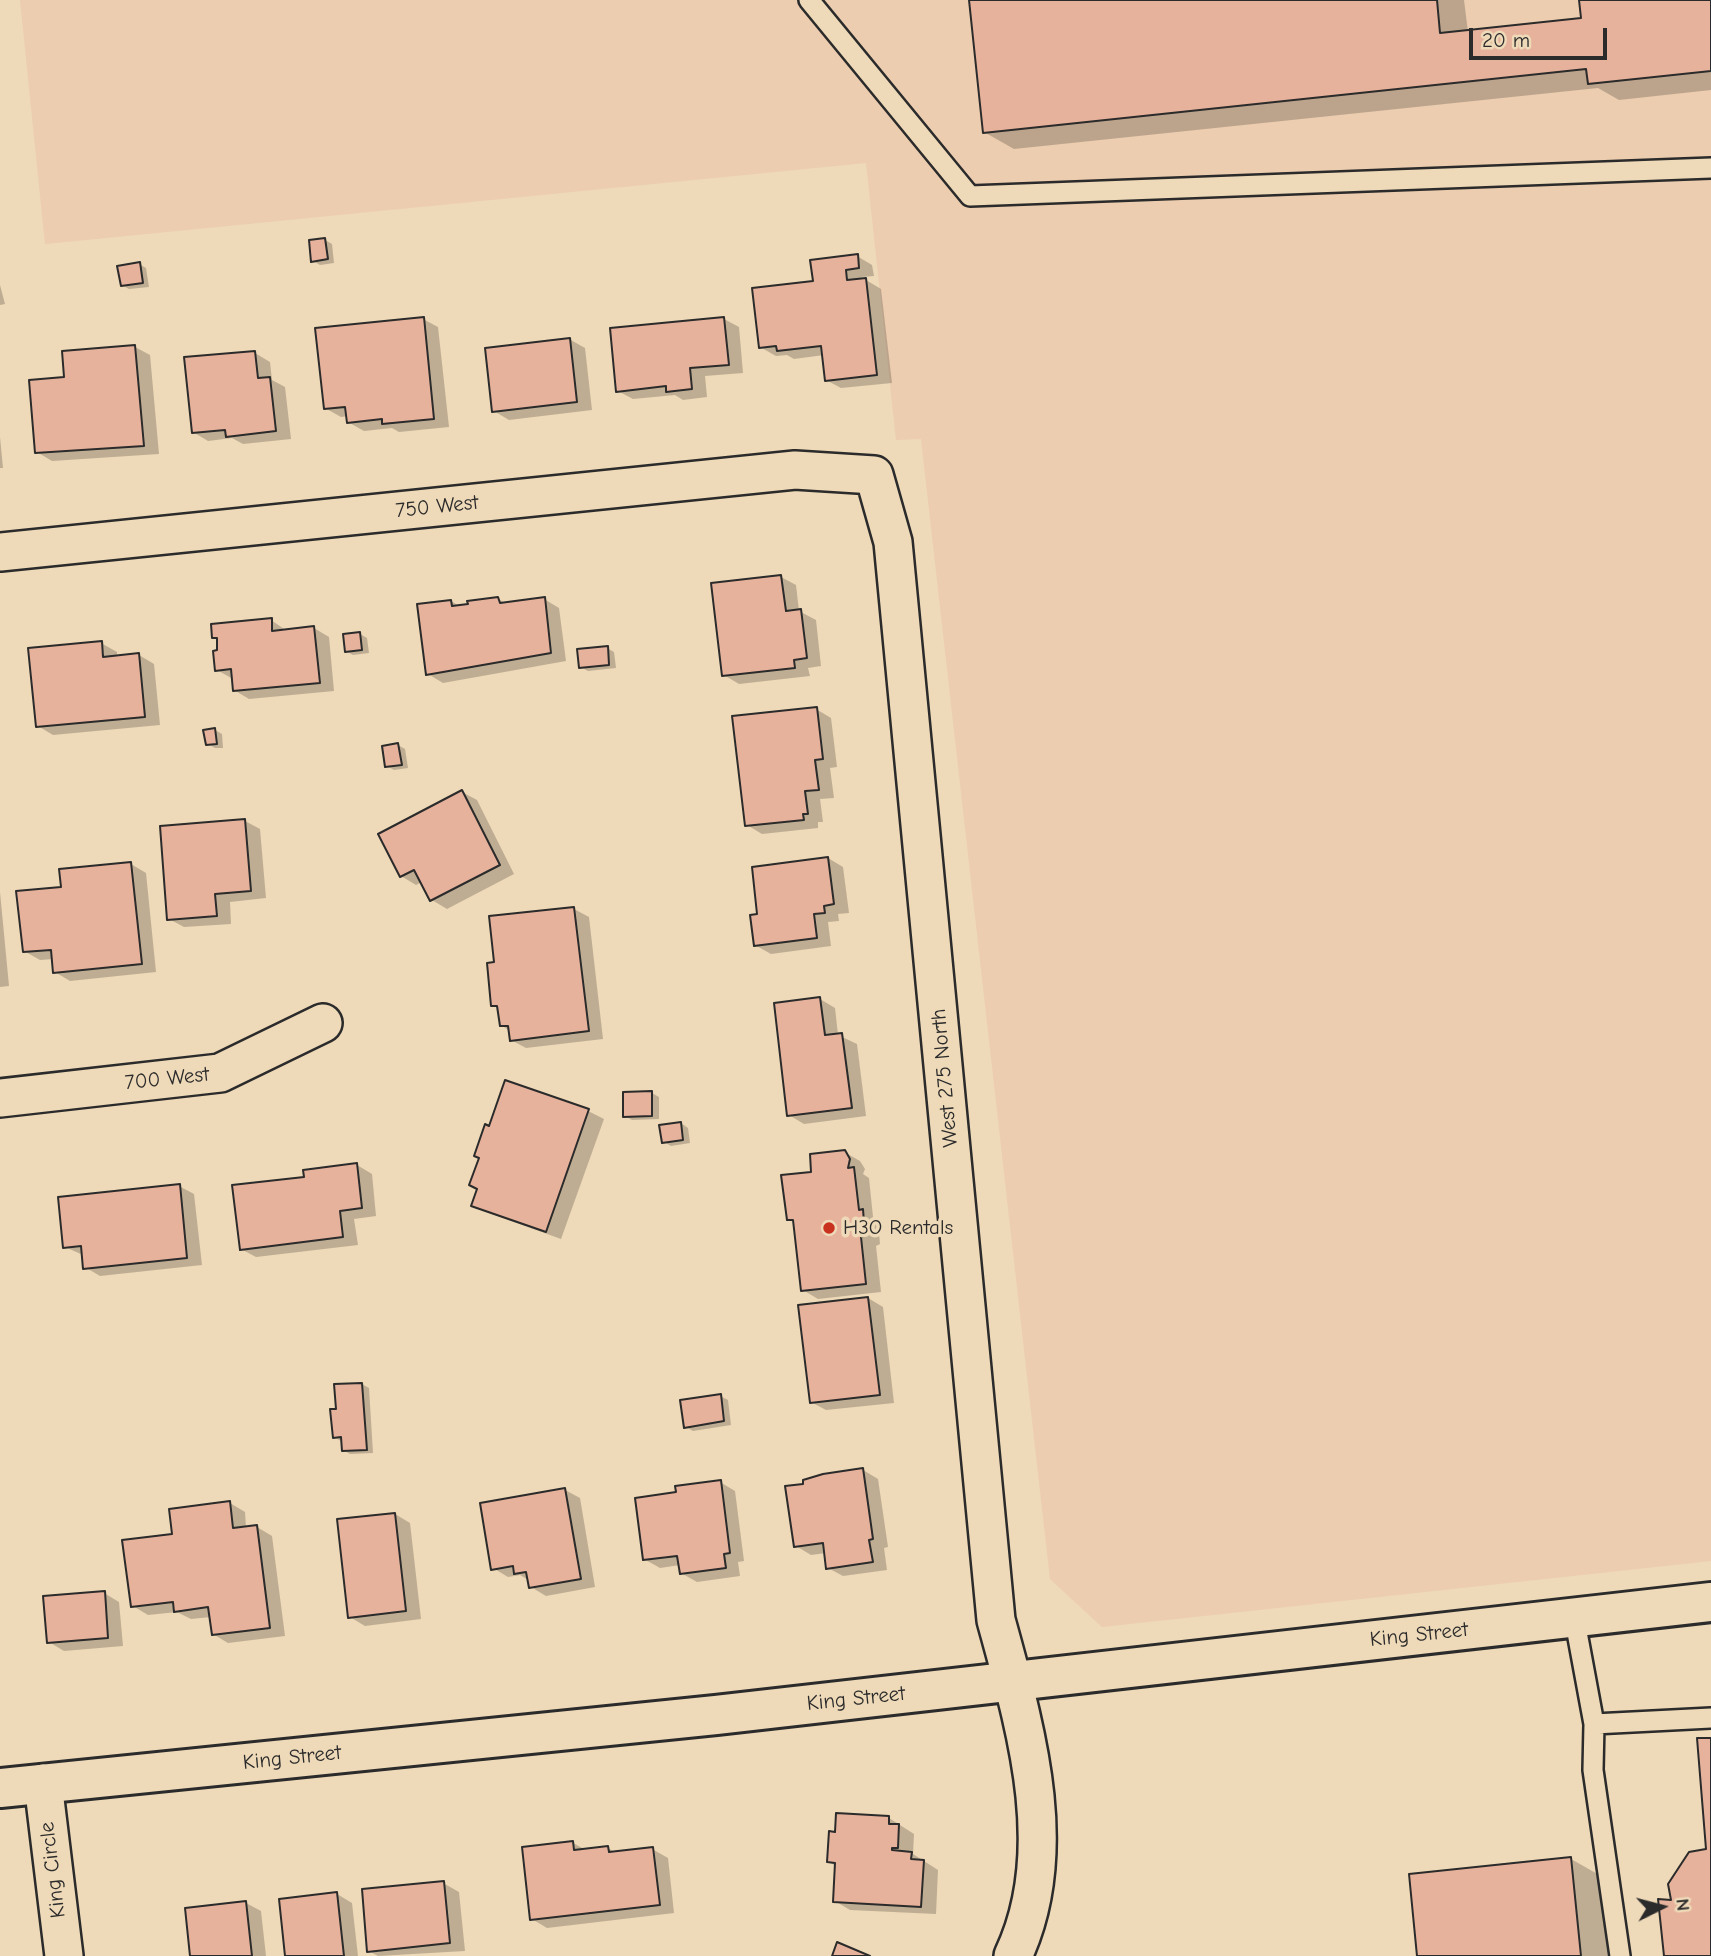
<!DOCTYPE html>
<html>
<head>
<meta charset="utf-8">
<style>
  body { margin:0 }
  #map { position:relative; width:1711px; height:1956px; overflow:hidden; background:#eed9b8; font-family:"Comic Neue",sans-serif }
  canvas { display:block }
  .north { position:absolute; left:1627px; top:1872px; width:70px; height:70px; -webkit-text-stroke:5px #eed9b8; paint-order:stroke; rotate:84deg; font-size:19px; font-weight:700; line-height:28px; text-align:center; color:#2b2b2b }
  .north::after { content:''; display:block; margin:auto; width:24px; height:32px; background:#2b2b2b; clip-path:polygon(50% 0,100% 100%,50% 72%,0 100%) }
  .scale { position:absolute; left:1469px; top:28px; width:138px; height:32px; box-sizing:border-box; border:4px solid #2b2b2b; border-top:0; padding-left:9px; font-size:21px; line-height:24px; white-space:nowrap; color:#2b2b2b; -webkit-text-stroke:5px #eed9b8; paint-order:stroke }
</style>
</head>
<body>
<div id="map">
<canvas width="1711" height="1956"></canvas>
<div class="north">N</div>
<div class="scale">20 m</div>
</div>
<script>
const context = document.querySelector('canvas').getContext('2d');
context.lineJoin = 'round';
function fillPath(path, color) { context.fillStyle = color; context.fill(path, 'evenodd'); }
function trace(path, color, width, dash) { context.strokeStyle = color; context.lineWidth = width; context.lineCap = dash ? 'butt' : 'round'; context.setLineDash(dash || []); context.stroke(path); }
function write(font, color, halo, rows, align = 'center') {
  context.font = font + ' "Comic Neue",sans-serif'; context.lineWidth = 7; context.setLineDash([]); context.textBaseline = 'middle'; context.strokeStyle = halo; context.fillStyle = color; for (const [text, x, y, turn = 0] of rows) {
    context.save(); context.translate(x, y); context.rotate((+turn || 0) * Math.PI / 180); context.textAlign = isNaN(turn) ? turn : align; if (halo) context.strokeText(text, 0, 0); context.fillText(text, 0, 0); context.restore();
  }
}
fillPath(new Path2D(`
  M20,0H1711V1561L1102,1627L1050,1579L921,439L896,440L866,163L45,244Z`), '#eccdaf');
fillPath(new Path2D(`
  M970,0H1464L1468,32L1583,20L1580,0H1711V90L1619,100L1598,88L1014,149L984,132Z
  M325,240L332,244L334,263L320,265L313,261Z
  M857,256L872,265L874,276L861,277L881,289L892,383L841,388L826,380L824,355L794,359L787,355L776,356L760,347L815,283Z
  M139,264L146,268L149,287L129,289L122,285Z
  M0,285L5,304L0,305Z
  M423,319L438,327L449,427L399,432L392,428L364,431L348,422V416L341,417L325,408Z
  M724,319L739,327L743,373L705,376L707,397L683,400L675,395L633,399L618,391Z
  M569,339L585,348L592,410L509,420L494,411Z
  M135,347L150,355L159,454L52,461L37,452L66,378Z
  M255,353L270,362L272,380L285,387L291,439L243,444L232,438L208,441L193,432Z
  M0,437L3,468H0Z
  M781,577L796,585L799,611L816,620L821,666L808,668L810,676L739,684L724,675Z
  M498,599L507,604L544,599L559,608L566,661L443,683L428,674L451,601L461,607Z
  M271,620L287,631L314,628L329,637L334,691L249,699L234,690L233,679L217,670L219,640L214,637Z
  M360,634L367,638L369,653L353,655L346,651Z
  M101,643L117,652V657L139,655L154,664L160,725L53,735L38,726Z
  M607,648L614,652L616,668L588,671L581,667Z
  M816,709L831,718L837,767L830,768L834,798L820,799L823,822H818V828L762,834L747,825Z
  M215,730L222,734L223,748H215L208,744Z
  M398,745L405,749L408,768L394,770L387,766Z
  M462,792L477,800L514,874L447,909L432,900L422,882L416,885L401,876Z
  M245,821L260,829L266,898L230,902L231,924L184,927L169,919Z
  M828,858L843,867L849,913L838,914L839,921L828,922L831,946L771,954L755,945L759,915Z
  M131,864L146,873L156,972L70,981L55,972L54,959L40,960L24,951L63,889Z
  M0,892L9,986L0,987Z
  M574,909L589,917L603,1039L526,1048L511,1040L510,1031L501,1025L500,1009L493,1005L496,964Z
  M820,999L835,1008L838,1035L857,1044L866,1116L804,1124L789,1115Z
  M506,1082L588,1111L604,1119L561,1239L489,1213L474,1205L490,1128Z
  M652,1093L659,1097V1119L632,1120L625,1116Z
  M681,1123L688,1128L690,1143L671,1146L664,1142Z
  M844,1152L860,1161L865,1169L863,1174L869,1178L873,1217L878,1220L880,1244L876,1246L881,1292L818,1299L803,1290L795,1223L788,1219L813,1174Z
  M357,1165L372,1174L376,1216L354,1219L358,1245L256,1257L241,1249L306,1178Z
  M179,1186L194,1194L202,1265L100,1276L85,1267L83,1255L65,1247Z
  M868,1298L883,1307L894,1403L826,1410L811,1402Z
  M362,1384L369,1388L373,1453L350,1454L343,1450L341,1441L334,1437L338,1410Z
  M720,1396L728,1400L731,1425L693,1431L686,1427Z
  M863,1470L878,1479L888,1547L884,1548L887,1570L843,1576L828,1568L826,1553L811,1555L796,1546L805,1485Z
  M720,1482L735,1491L744,1561L738,1562L740,1576L697,1582L681,1573L680,1565L660,1568L644,1559L678,1494Z
  M565,1490L580,1498L595,1587L546,1596L531,1587L530,1581L520,1575L508,1577L493,1568Z
  M230,1503L245,1512L246,1528L257,1527L272,1536L285,1636L228,1643L213,1634L211,1617L191,1619L177,1612L148,1615L133,1606L174,1535Z
  M395,1514L410,1523L421,1619L365,1626L350,1617Z
  M104,1593L119,1602L123,1646L64,1651L49,1642Z
  M889,1818L914,1834L913,1854L938,1870L936,1914L850,1910L835,1901L836,1866L829,1862Z
  M573,1843L586,1850L608,1848L616,1853L652,1849L668,1858L674,1913L547,1928L532,1919Z
  M1571,1859L1601,1876L1609,1956H1419Z
  M443,1883L459,1892L465,1951L378,1956L369,1951Z
  M337,1894L352,1903L358,1956H287Z
  M246,1903L261,1911L266,1956H192Z`), '#0003');
const building = new Path2D(`
  M969,0H1437L1440,33L1581,18L1579,0H1711V71L1588,84L1586,69L983,133Z
  M325,238L328,259L311,262L309,240Z
  M858,254L859,268L846,270L847,280L866,278L877,375L825,381L821,346L777,351L776,346L759,348L752,288L813,281L810,260Z
  M140,262L143,283L121,286L117,266Z
  M424,317L434,419L382,424V419L347,423L345,407L324,409L315,328Z
  M724,317L729,365L690,368L692,389L666,392V386L616,392L610,328Z
  M570,338L577,402L492,412L485,348Z
  M135,345L144,446L35,453L29,380L64,377L62,351Z
  M255,351L258,378L270,377L276,431L226,437L225,430L192,433L184,357Z
  M781,575L786,611L801,609L807,658L794,660L795,668L722,676L711,583Z
  M498,597L500,603L545,597L551,653L426,675L417,604L451,600L452,606L468,604L467,601Z
  M272,618V631L314,626L320,683L233,691L231,669L215,671L213,651L217,650V638H212L211,624Z
  M360,632L362,650L345,652L343,634Z
  M102,641L103,657L139,653L145,717L36,727L28,648Z
  M608,646L609,665L579,668L577,649Z
  M817,707L823,759L815,760L819,790L805,791L808,814H803L804,820L745,826L732,716Z
  M215,728L217,744L206,745L203,730Z
  M398,743L402,765L385,767L382,746Z
  M462,790L500,865L430,901L414,870L400,877L378,834Z
  M245,819L251,891L215,894L217,916L167,920L160,826Z
  M828,857L834,904L824,906L825,913L814,914L817,938L754,946L750,915L757,914L752,867Z
  M131,862L142,964L53,973L51,950L23,952L16,891L61,887L59,869Z
  M574,907L589,1031L510,1041L508,1026H500L497,1006H491L487,963L494,962L489,916Z
  M820,997L825,1035L842,1033L852,1108L787,1116L774,1003Z
  M505,1080L589,1109L546,1232L471,1206L477,1189L469,1185L479,1158L474,1156L485,1124L489,1126Z
  M652,1091V1116L623,1117V1092Z
  M681,1122L683,1140L662,1143L659,1125Z
  M845,1150L850,1159L848,1168L854,1167L859,1210L863,1209L865,1236L861,1237L866,1284L801,1291L793,1220H787L781,1175L811,1172L810,1154Z
  M357,1163L362,1208L340,1211L343,1237L240,1250L232,1185L304,1177L303,1170Z
  M180,1184L187,1258L83,1269L81,1246L63,1248L58,1197Z
  M868,1297L880,1395L810,1403L798,1305Z
  M362,1383L367,1450L342,1451L341,1437L333,1438L330,1409H336L334,1384Z
  M721,1394L724,1421L684,1428L680,1400Z
  M863,1468L873,1539L869,1540L873,1562L826,1569L823,1543L794,1547L785,1486L803,1484V1480L823,1474Z
  M721,1480L730,1553L724,1554L726,1568L680,1574L677,1556L643,1560L635,1498L676,1492L675,1486Z
  M565,1488L581,1579L529,1588L526,1572L514,1574L513,1566L491,1570L480,1503Z
  M230,1501L233,1528L257,1525L270,1628L212,1635L208,1607L174,1612L173,1602L131,1607L122,1540L172,1534L169,1509Z
  M395,1513L406,1611L348,1618L337,1519Z
  M105,1591L108,1638L47,1643L43,1596Z
  M1697,1738H1711V1956H1664L1658,1899L1671,1900L1668,1884L1689,1852L1706,1849Z
  M836,1813L889,1816V1824H899L898,1848H892V1850L912,1852L911,1859L924,1860L921,1907L833,1902L835,1863L827,1862L829,1831L835,1832Z
  M573,1841L574,1850L608,1846L609,1852L653,1847L660,1905L530,1920L522,1847Z
  M1571,1857L1581,1956H1417L1409,1874Z
  M444,1881L450,1943L367,1952L362,1889Z
  M337,1892L344,1956H285L279,1899Z
  M246,1901L252,1956H190L185,1908Z
  M837,1942L870,1956H832Z`);
fillPath(building, '#e7b29b');
trace(building, '#2b2b2b', 2);
const service = new Path2D(`
  M809,0L970,196L1711,168
  M1574,1616L1594,1724L1593,1770L1620,1956
  M1594,1724L1711,1718`);
const minor = new Path2D(`
  M0,552L795,470L874,475L893,542L996,1620C1025,1726 1063,1851 1013,1956
  M0,1098L220,1073L323,1023
  M43,1783L64,1956`);
const tertiary = new Path2D(`
  M0,1788L716,1715L1711,1602`);
trace(service, '#2b2b2b', 24);
trace(minor, '#2b2b2b', 42);
trace(tertiary, '#2b2b2b', 44);
trace(service, '#eed9b8', 19);
trace(minor, '#eed9b8', 37);
trace(tertiary, '#eed9b8', 38);
for (const [x, y, r, color] of [
  [829,1228,7,"#c8321e"]
]) { const dot = new Path2D(); dot.arc(x, y, r, 0, 2 * Math.PI); context.fillStyle = color; context.fill(dot); trace(dot, '#eed9b8', 2.5); }
write('21px', '#2b2b2b', '#eed9b8', [
  ["750 West",437,507,-6],
  ["West 275 North",945,1078,-95],
  ["700 West",167,1079,-6],
  ["King Street",1419,1635,-6],
  ["King Street",856,1699,-6],
  ["King Street",292,1758,-6],
  ["King Circle",53,1870,-97]
]);
write('21px', '#2b2b2b', '#eed9b8', [
  ["H3O Rentals",843,1228]
], 'left');
</script>
</body>
</html>
